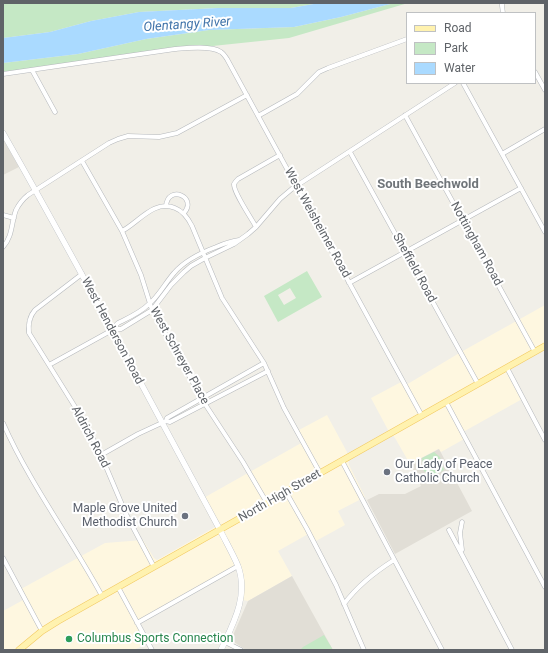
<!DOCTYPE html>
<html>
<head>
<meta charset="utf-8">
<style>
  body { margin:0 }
  #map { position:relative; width:548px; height:653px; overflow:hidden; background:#f1efe8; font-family:Roboto,sans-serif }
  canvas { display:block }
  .frame { position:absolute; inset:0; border:4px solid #5f6368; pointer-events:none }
  .legend { position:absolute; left:406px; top:12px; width:130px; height:72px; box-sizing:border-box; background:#fff; border:1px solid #bfc1c3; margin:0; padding:5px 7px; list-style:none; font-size:12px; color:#5f6368 }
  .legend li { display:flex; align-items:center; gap:8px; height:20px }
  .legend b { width:20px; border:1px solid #bfc1c3 }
</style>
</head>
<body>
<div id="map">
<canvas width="548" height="653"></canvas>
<div class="frame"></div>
<ul class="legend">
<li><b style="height:5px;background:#fff2af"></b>Road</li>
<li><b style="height:11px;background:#c5e8c5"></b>Park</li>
<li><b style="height:11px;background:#aadaff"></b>Water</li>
</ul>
</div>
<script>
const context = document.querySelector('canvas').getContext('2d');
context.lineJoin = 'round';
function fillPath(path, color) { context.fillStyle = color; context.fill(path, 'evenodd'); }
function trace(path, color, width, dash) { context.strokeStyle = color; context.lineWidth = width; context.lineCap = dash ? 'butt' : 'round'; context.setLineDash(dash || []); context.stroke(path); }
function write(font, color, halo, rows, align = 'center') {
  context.font = font + ' Roboto,sans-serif'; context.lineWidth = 4; context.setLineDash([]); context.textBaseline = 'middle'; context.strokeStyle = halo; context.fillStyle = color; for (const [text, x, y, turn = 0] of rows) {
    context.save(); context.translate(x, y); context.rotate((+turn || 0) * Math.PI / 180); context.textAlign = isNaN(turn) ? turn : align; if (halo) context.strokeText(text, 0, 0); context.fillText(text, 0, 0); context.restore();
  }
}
fillPath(new Path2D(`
  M545,305V347L507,368L524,398L463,432L466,438L441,452L438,449L410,464L395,438L388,430L371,398L403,381L406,385L461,352Z
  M327,415L347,452L349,465L365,497L338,511L345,525L314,542L310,533L278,551L292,576L248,601L243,600L240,566L138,622L148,643L134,650H3V611L25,599L21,589L105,543L143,540L154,558L157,560L215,527L200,500L303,442L297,431Z`), '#fef7e0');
fillPath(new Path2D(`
  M3,139L19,167L3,175Z
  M439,449L472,511L395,554L367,500L379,494H405L421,486L410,464Z
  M292,576L333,650H246L231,640L248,601Z`), '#e1ded6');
fillPath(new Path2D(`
  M3,3H319L291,8H218L139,12L91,21L50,32L3,38Z
  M394,3H408L289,38L136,54L3,76V63L78,54L146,39L209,30L294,27L341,17Z
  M307,271L322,297L278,322L264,296ZM290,288L296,298L284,305L278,295Z
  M434,452L440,457L444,470L431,477L424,471L422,458Z
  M324,635L333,650H300L303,647Z`), '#c5e8c5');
fillPath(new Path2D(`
  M319,3H394L341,17L294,27L209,30L146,39L78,54L3,63V38L50,32L91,21L139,12L218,8H291Z`), '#aadaff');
const minor = new Path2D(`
  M502,3V6L503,13
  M32,70L55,112
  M535,72L545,90
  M3,74L175,49C186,48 211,45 221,52C223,53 225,56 227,59L422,416
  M463,83L545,232
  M405,115L535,352
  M258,116L297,94L319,72L328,68L407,39
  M350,152L478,384
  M502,154L545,129
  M82,161L122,231L141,275L152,310L205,404L243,462L267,503
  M166,206C168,184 198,197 184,213
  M3,215L14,218
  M256,227C252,219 233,192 234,184C235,182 236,181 238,179L280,155
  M122,231C138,223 154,199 175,208C183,211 188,218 192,226L222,298L264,363L284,408L320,473
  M3,247C13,236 11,223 16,210C19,204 23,199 28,195L109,143L118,139L128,136L159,137L177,133L247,95
  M82,274L35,310C29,317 28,324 29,333L87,426L101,455L126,514L154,567
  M349,283L521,188
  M116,328V325L118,323C128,318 140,313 149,304C158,297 166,282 174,273C185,260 200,253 216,247C223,244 231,241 239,240
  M49,365L116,328L118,329H121L152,310L171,285L184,272L191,266L205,258L234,244L248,234L256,227L280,199L293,188L455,83
  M507,368L545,440
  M446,402L545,587
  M166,421L167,418L264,363
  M3,423C30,484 70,537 102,596
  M101,455L138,434L166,421L170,422L268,371
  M342,461L442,650
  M286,492L307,529L336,585L364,650
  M449,530L512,650
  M462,550L460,533L462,522
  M3,558L42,631
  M118,587L152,650
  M344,604C358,585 375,572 394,560
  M137,623L238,566
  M225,642L241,650`);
const secondary = new Path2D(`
  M3,133C78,264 148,397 220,530C226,542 233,554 238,566C249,596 233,624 221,650`);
const primary = new Path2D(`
  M19,650L42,631L58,621L545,346`);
trace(minor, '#b5b8bc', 5);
trace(secondary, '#b6babf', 6);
trace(primary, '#f2c960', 7);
trace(minor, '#fff', 4);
trace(secondary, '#fff', 5.5);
trace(primary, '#fff2af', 6);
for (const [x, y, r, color] of [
  [387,472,4,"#6b7280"],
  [185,516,4,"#6b7280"],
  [69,639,4,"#2e9e5b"]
]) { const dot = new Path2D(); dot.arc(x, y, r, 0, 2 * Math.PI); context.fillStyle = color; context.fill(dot); trace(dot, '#fff', 1.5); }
write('12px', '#5f6368', '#fff', [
  ["West Weisheimer Road",317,223,61],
  ["Nottingham Road",476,244,61],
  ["Sheffield Road",414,268,61],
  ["West Henderson Road",112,331,62],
  ["West Schreyer Place",179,356,61],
  ["Aldrich Road",90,437,62],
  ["North High Street",280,496,-30]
]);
write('12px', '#5b616d', '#fff', [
  ["Our Lady of Peace",395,465],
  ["Catholic Church",395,479],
  ["Maple Grove United",177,509,"right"],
  ["Methodist Church",177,523,"right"]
], 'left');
write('12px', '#27864d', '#fff', [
  ["Columbus Sports Connection",77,639]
], 'left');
write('italic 13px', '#4174aa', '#fff', [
  ["Olentangy River",187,25,-4]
]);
write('bold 13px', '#70757a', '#fff', [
  ["South Beechwold",428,185]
]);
</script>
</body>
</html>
